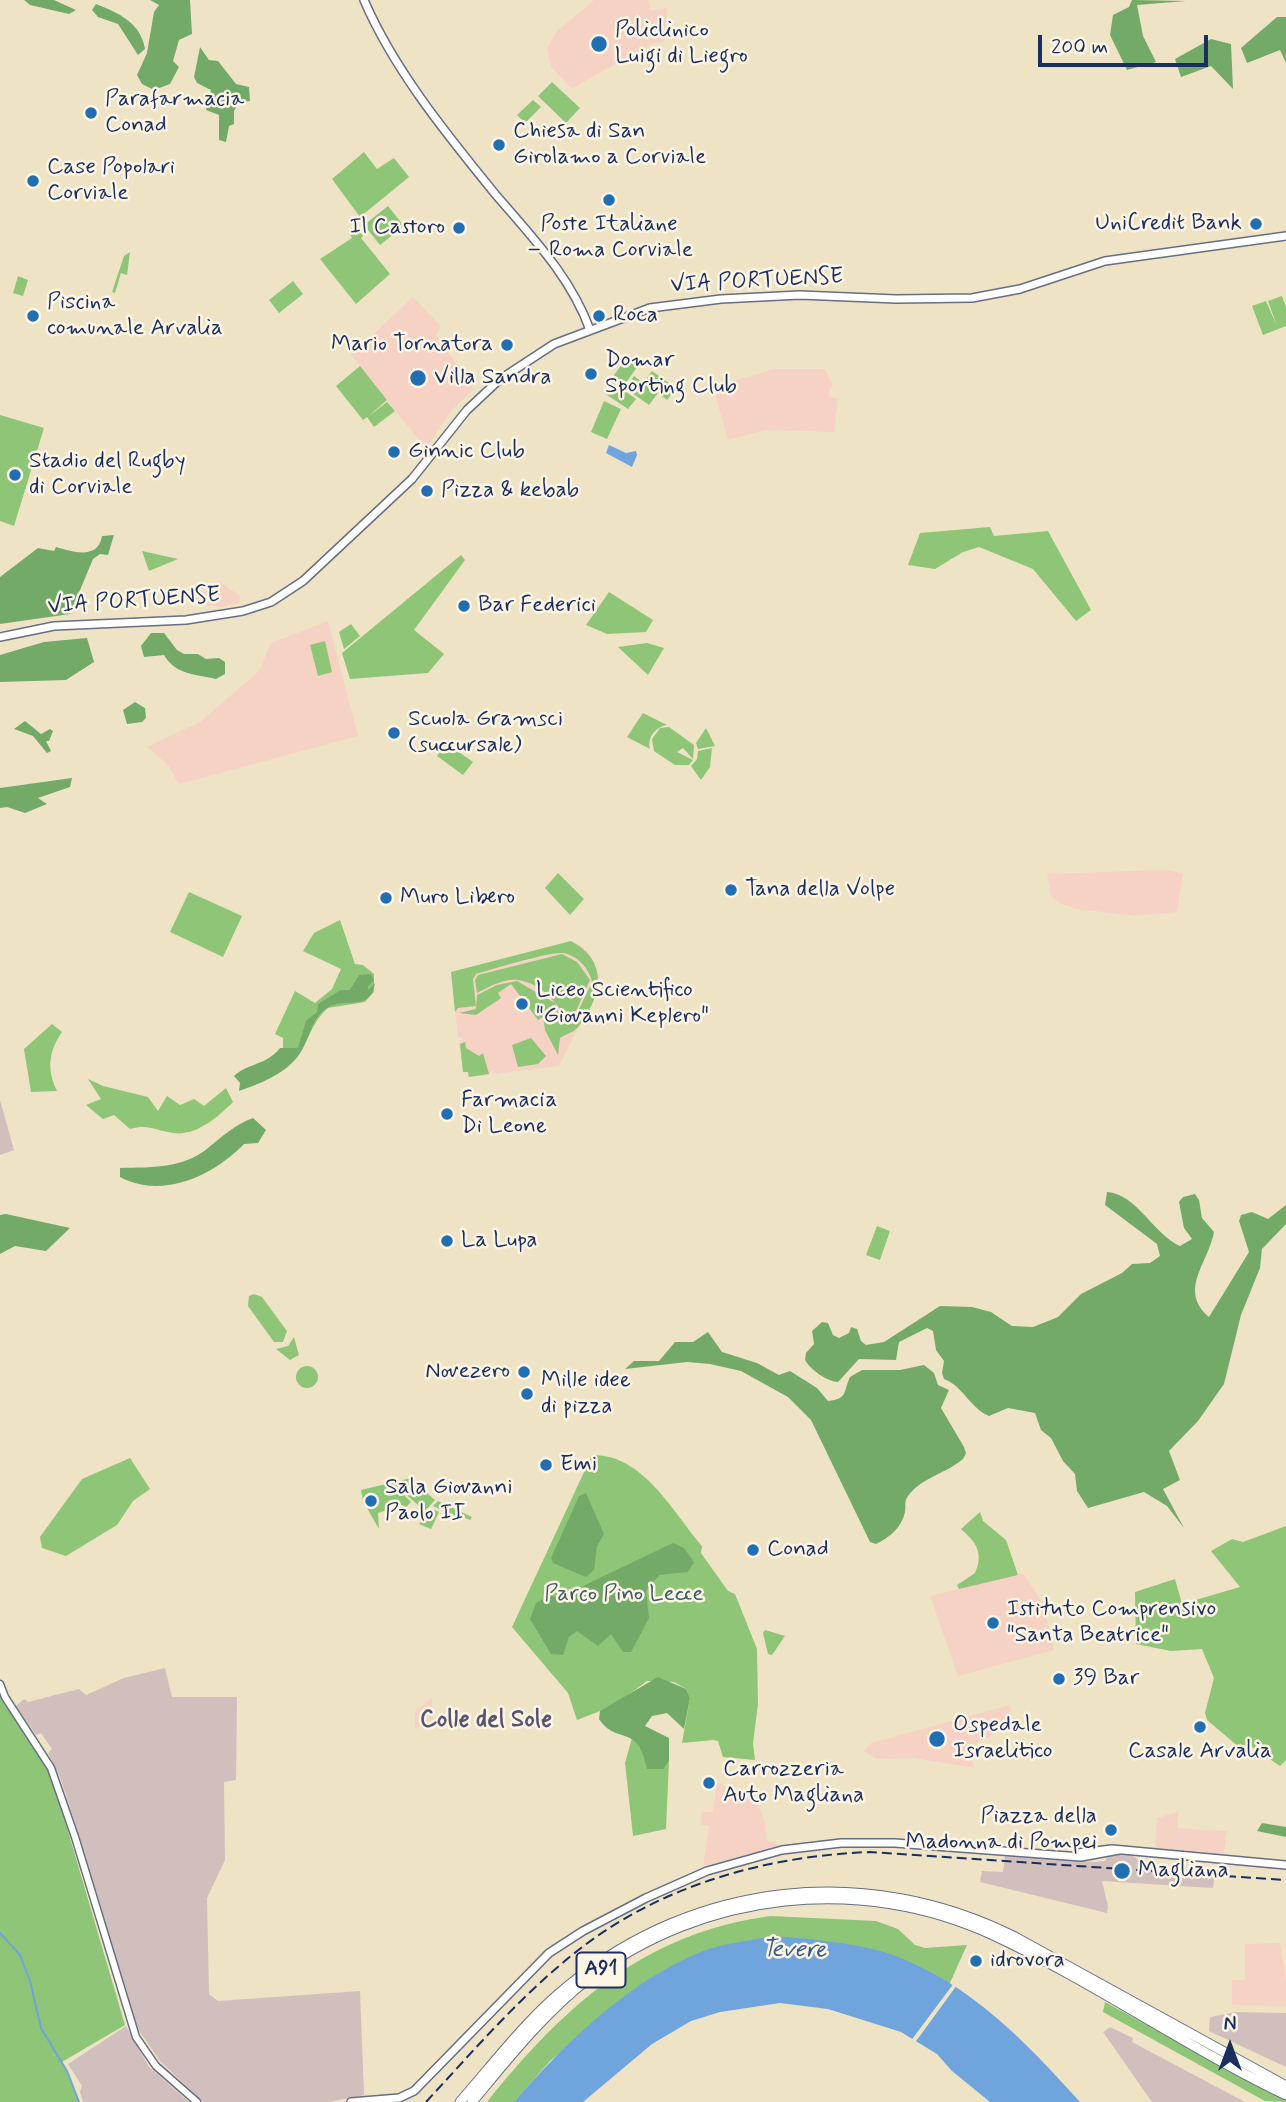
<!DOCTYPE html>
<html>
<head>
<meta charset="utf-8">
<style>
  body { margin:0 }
  #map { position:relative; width:1286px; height:2102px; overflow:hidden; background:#eee4c5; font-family:Mynerve,sans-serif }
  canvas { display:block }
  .north { position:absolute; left:1195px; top:2011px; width:70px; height:70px; -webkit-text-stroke:5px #fcf5e5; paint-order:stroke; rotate:0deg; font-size:19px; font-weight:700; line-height:28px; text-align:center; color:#1b2f5e }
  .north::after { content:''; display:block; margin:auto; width:24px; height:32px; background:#1b2f5e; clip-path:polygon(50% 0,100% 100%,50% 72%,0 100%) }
  .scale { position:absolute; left:1038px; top:35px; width:170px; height:32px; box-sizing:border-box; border:4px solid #1b2f5e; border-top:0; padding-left:9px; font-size:21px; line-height:24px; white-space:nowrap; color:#1b2f5e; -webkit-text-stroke:5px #fcf5e5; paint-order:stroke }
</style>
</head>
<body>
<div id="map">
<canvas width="1286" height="2102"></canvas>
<div class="north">N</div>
<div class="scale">200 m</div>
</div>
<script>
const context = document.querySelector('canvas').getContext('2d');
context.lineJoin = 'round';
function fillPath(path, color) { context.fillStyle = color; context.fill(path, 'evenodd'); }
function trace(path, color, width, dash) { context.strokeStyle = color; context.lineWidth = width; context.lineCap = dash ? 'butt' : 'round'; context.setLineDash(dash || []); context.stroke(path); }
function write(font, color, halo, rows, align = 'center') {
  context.font = font + ' Mynerve,sans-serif'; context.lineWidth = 5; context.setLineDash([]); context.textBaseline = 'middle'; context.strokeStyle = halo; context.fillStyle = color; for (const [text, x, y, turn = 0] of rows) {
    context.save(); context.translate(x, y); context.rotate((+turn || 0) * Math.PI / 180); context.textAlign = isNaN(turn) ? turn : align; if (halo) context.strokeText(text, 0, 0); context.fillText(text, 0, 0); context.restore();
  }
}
fillPath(new Path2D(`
  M594,0H648L650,10L667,8L664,42L648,45L572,89L551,67L547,48L557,31Z
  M413,297L441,326L436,335L474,389L451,411L426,449L351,355Z
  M774,369H825L833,386L829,390L830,397L838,399L834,432L766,430L728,440L713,387Z
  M219,581L240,596L239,603L221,607L189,603Z
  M328,621L358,736L179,784L168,765L147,747L200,722L259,671L271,643Z
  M1162,870L1183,873L1177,912L1137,916L1076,909L1059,903L1051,896L1047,874Z
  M571,941L587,950L600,976L598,988L559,1066L496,1074L492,1070L489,1075L468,1077V1072L463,1073L459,1042L463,1039L458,1037L451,972Z
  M1023,1573L1043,1604L1054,1650L958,1676L930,1596Z
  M432,1697L433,1725L415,1727V1712Z
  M1010,1705L1011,1716L1004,1729L969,1747L974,1768L914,1758L877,1759L864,1751L871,1743Z
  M717,1782L757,1803L765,1822L767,1841L776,1842L778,1847L703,1866L709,1826L701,1825L702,1812H713Z
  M1178,1812V1828L1227,1831L1223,1857L1155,1849L1157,1818Z
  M1280,1943L1286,1981V2006L1232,2005V1980H1245V1944Z`), '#f6d2c4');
fillPath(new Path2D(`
  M0,1100L14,1150L0,1155Z
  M165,1668L172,1697H237L236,1780L224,1782L225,1860L207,1898L209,1994L218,2001L360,1991L364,2095L329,2102H203L160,2061L133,2022L76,1826L60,1777L48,1753L52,1749L41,1733L36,1735L16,1706L24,1699L28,1702L79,1689L86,1695L124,1678Z
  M1119,1853L1133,1856L1147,1866L1215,1871L1213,1888L1102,1881L1108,1906L1107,1913L980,1882L982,1871L1003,1872L1005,1856L1094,1862L1105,1861L1108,1855Z
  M1236,2012L1286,2013V2067L1209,2031L1210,2017Z
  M126,2026L149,2067L189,2102H83L80,2092L82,2086L68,2064Z
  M1110,2027L1133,2038L1132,2042L1245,2102H1152L1103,2032Z`), '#d1bfbe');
fillPath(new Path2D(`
  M552,82L580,108L566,123L538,96Z
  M533,100L541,107L525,123L517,115Z
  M364,152L377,169L394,158L409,177L360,217L332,179Z
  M388,206L404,226L380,245L364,225Z
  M358,229L363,236L361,238L390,274L356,304L320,259L352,238L350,234Z
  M130,252L127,275L121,273L115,293L112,292L124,256Z
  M18,276L28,280L23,296L13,293Z
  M293,281L303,294L279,313L269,300Z
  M1282,296L1286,307V326L1263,335L1252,306L1266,301L1277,326L1268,301Z
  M629,355L640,363L623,387L611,379Z
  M360,366L387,400L369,416L387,402L395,411L374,427L367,417L363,420L336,386Z
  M652,371L676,388L667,400L658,393L649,405L625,388L634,376L643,383Z
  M612,382L636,399L628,409L604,393Z
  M604,401L621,409L607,439L591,432Z
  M0,415L44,428L14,526L0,521Z
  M990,527L994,536L1048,531L1091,610L1076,621L1033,569L979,547L963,552L935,569L908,565L920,533Z
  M142,551L178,559L149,571Z
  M461,555L465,560L414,630L444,654L428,673L350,679L342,653Z
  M609,592L653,620L646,632L607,634L586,625Z
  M351,624L360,636L344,649L339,632Z
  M325,641L332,672L318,676L310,645Z
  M647,643L664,648L648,675L618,647Z
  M643,713L667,725C655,727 647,738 650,749L627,737Z
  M669,727L694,745L693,759L683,748L677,752L693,760L689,765H675L654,751L652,739L660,728Z
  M706,728L715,746L698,749L696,743Z
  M446,743L473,762L463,775L437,756Z
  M712,748L710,767L701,780L691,766L697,759L698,751Z
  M558,873L584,899L570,915L545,888Z
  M189,892L242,916L223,957L170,932Z
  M340,920L355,964L363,965L374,974V992L365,1002L328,1008C310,1023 309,1046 291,1060L283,1048V1038L275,1034L295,991L315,1003L332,989L341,969L303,951L314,933Z
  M571,941C609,961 602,996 579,1026C575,1032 566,1034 560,1038L558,1055L545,1030L543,1017L538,1020L511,984L498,993L501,998L476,1015L459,1013L476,1009L477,995L497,985L517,981L555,1003L564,1022L572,1024L592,982C590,969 576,954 562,953C548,952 493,969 476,974L473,979L476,1006L458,1008L455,1012L451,972Z
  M562,954L577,962L590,980L571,1022L566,1021C559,1003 540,983 518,980C505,978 488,987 477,993L475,980L478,975Z
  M52,1024L62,1032C48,1052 47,1070 57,1091L31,1092L24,1049Z
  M531,1038L546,1056L538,1064L518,1067L512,1045Z
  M465,1042L466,1048L479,1056L483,1053L489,1074L469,1077L468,1072H463L460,1044Z
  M88,1079L103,1086L148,1097L158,1111L167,1096L180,1105L194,1099L204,1106L226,1088L233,1102C217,1118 193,1139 168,1132C153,1129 146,1124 130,1129L114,1115L103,1119L86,1105L101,1099Z
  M877,1226L890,1231L880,1260L866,1255Z
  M254,1294L262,1297L287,1331L283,1342H274L248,1306L249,1296Z
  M294,1337L299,1355L290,1360L276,1349L288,1346Z
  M296 1377a11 11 0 1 1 22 0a11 11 0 1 1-22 0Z
  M592,1455C643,1454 672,1511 702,1546L701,1553L728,1591L735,1594L757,1649L758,1704L753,1743L755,1760L723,1757L718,1741L713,1740L682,1743L690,1698L686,1689L674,1682L647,1681L613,1706L577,1720L568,1693L512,1627Z
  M130,1458L150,1489L133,1501L117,1525L66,1556L42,1548L40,1537L82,1479Z
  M415,1477L402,1493L411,1502L406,1507L396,1502L390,1509L378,1513L379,1529L363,1501L361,1490Z
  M413,1481L435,1500L425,1511L404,1493Z
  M438,1501L472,1517L470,1520L463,1517L461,1519L433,1506Z
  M432,1509L439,1512L431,1529L419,1524Z
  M980,1512L983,1521L1006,1540L1018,1575L959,1589L957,1585L975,1573C984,1553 976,1542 961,1529Z
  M1286,1526V1760L1280,1766L1252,1747L1246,1753L1207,1720L1205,1713L1214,1678L1202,1649L1171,1651L1136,1644L1135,1592L1175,1579L1182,1604L1240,1587L1211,1551L1232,1539L1243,1542Z
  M765,1630L785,1636L772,1655L768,1654L763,1633Z
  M0,1691L46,1762L55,1787L125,2025L62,2062L80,2102H0Z
  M632,1738L664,1769L669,1761L666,1829L633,1836L625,1763Z
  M771,1916L876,1921L898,1929L915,1945L925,1948L967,1945L949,1985L924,1969L839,1945L772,1936L629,1995L550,2061L514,2102H487C563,2007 645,1932 771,1916Z
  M1105,2002L1286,2101V2102L1265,2101L1103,2012Z`), '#8fc577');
fillPath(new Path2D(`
  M24,0H54L76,10L69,14L30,5Z
  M150,0H190L192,34L179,40L173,61L179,67L170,84L154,90L142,84L137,75L147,53L154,12L159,5Z
  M1132,0L1186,1L1137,5L1143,36L1156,62L1127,70L1110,35L1113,15L1129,7Z
  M96,4C119,13 141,23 145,49L138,55L118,24L98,17L92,10Z
  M1277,17H1286V63L1280,50L1247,63L1241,48Z
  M1211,39L1231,44L1233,89L1211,66L1181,77L1175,59Z
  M200,47L209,60L218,61L236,84L249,87L250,101L238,104L234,111V124L229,126L226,142L219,140V115L206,110L211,90L197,83L194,77Z
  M114,535L108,555L100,554L93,559L70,614L0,624V577L38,548L54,551L56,547C73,552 98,560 102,536Z
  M151,633H164L177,650L184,654H198L206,659L219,658L225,662V674L216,679C193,674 175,674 164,655L144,657L141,646Z
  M87,638L94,662L66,680L0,682V655L44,642Z
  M135,702L145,708L146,718L142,722L127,724L123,710Z
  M25,721L41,734L50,729L53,731L49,741H46L51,751L47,753L33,736L14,729Z
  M72,778L70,787L38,798L47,804L25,813L7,807L0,808V788Z
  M371,974L374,981L368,986V990L375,983C370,1013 345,996 327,1008C311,1019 311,1035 302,1050C290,1072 262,1083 239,1091L240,1083L234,1076C248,1063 267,1065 280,1048H298L306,1021L317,1012L318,1004L341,990H350L359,975Z
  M253,1118L266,1130L258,1143L244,1144C214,1175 163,1200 120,1177V1168C151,1167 183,1169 208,1148C223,1136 234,1125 253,1118Z
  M1107,1192C1137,1194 1153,1234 1180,1246L1192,1239L1184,1228L1179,1202L1183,1197L1195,1194L1199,1200L1202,1218L1214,1232C1208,1264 1178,1290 1209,1317L1249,1252L1239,1221L1241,1215L1252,1212L1268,1219L1286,1205V1224L1262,1249L1260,1268L1241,1315L1224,1384L1198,1421L1169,1451L1180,1480L1163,1489L1184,1528L1167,1506L1144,1492L1088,1508L1077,1491L1075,1474L1063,1461L1051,1438L1041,1430L1035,1413L1008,1408L989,1416C970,1408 963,1386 944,1379L942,1373L944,1361L936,1350L933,1331L927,1328L899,1342L896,1360L859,1359L838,1382C826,1381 811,1370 805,1360L806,1353L814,1344L812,1331L822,1322L828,1323L833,1335L839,1338L849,1333L851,1327L857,1329L861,1341L866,1345L884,1342L940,1306L972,1307L991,1312L1012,1326L1033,1327L1058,1317L1081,1294L1122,1273L1132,1264L1150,1263L1160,1256L1157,1244L1105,1205Z
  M6,1214L70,1228L46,1251L15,1246L0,1254V1215Z
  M708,1332L722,1352L757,1363L779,1375L790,1371L817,1388L828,1401C848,1399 843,1392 850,1377L862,1370H900L924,1365L934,1373L938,1385L949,1390L941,1408L964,1447L966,1453L963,1459C947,1473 921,1478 908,1496C904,1501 906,1506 905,1512C902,1527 889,1538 876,1544L870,1542L811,1420L788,1397L741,1371L710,1364L687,1362L625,1369L634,1361H659L675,1342H693Z
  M586,1493L604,1534L597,1546L594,1570L586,1577L553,1563L551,1558L579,1496Z
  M673,1543L684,1548L694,1562L688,1572L659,1575L646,1591L649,1618L631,1652H623L611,1634L598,1646L577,1631L569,1637L563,1655L551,1654L530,1619L536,1603L550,1595L570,1602L585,1585Z
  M658,1677L686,1689L690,1698L684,1729L667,1713L652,1716L645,1726L669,1738V1761L664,1769H647C638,1722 617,1746 599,1719L600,1711Z
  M1262,1823L1286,1827V1837L1257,1831Z`), '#73aa68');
fillPath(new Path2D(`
  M609,445L626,453L636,451L637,455L632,467L606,453Z
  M772,1936C805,1938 863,1944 893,1955C971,1984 1026,2042 1080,2102H990L952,2071L937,2054L901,2032L828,2009L780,2003L720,2012L691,2021L652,2044L583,2102H514C565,2043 630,1980 703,1951C725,1943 750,1941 772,1936Z`), '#70a4dc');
fillPath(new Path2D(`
  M954,1983L957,1985L914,2044L910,2042Z`), '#eee4c5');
trace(new Path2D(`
  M0,1933L20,1955L30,1981L41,2028L67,2071L79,2102`), '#70a4dc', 2);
const tertiary = new Path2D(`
  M0,1684L5,1697L51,1768L75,1837L136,2037L156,2066L197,2102`);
const secondary = new Path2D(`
  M364,0C394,70 448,136 496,195C532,237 571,277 590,330
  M0,637L54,626L186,620L243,611L271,602L303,581L412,479L467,410L499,380L554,344L650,308L721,299L800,295L896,299L972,298L1020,289L1105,261L1286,236
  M1078,1853L1112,1849L1286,1865
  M351,2102L399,2098L414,2091L549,1953L583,1931L646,1898L707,1871L782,1850L841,1843H895L1081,1857L1119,1850`);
const motorway = new Path2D(`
  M460,2102C495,2062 527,2019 568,1986C696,1881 867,1863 1015,1937L1286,2086
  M472,2102C508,2059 543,2014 588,1979C703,1891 862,1874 993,1935C1094,1982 1186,2047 1286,2095`);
trace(tertiary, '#656e82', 9);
trace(secondary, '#656e82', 10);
trace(motorway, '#656e82', 11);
trace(tertiary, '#fff', 6);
trace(secondary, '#fff', 7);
trace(motorway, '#fff', 9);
trace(new Path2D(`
  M426,2102C475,2049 524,1992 581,1948C664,1884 768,1856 870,1852L1286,1880`), '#1b2f5e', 2, [10, 5]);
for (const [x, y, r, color] of [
  [599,44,9,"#1f6fb2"],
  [91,113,7,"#1f6fb2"],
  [499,145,7,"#1f6fb2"],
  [33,181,7,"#1f6fb2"],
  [609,200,7,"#1f6fb2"],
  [1256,224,7,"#1f6fb2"],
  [459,228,7,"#1f6fb2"],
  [33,316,7,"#1f6fb2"],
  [599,316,7,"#1f6fb2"],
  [507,345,7,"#1f6fb2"],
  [591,374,7,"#1f6fb2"],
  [418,378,9,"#1f6fb2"],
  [394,452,7,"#1f6fb2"],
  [15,475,7,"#1f6fb2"],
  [427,491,7,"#1f6fb2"],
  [464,606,7,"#1f6fb2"],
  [394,733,7,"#1f6fb2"],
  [731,890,7,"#1f6fb2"],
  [386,898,7,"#1f6fb2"],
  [522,1004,7,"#1f6fb2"],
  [447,1114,7,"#1f6fb2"],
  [447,1241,7,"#1f6fb2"],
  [524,1372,7,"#1f6fb2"],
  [527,1394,7,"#1f6fb2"],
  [546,1465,7,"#1f6fb2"],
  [371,1501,7,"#1f6fb2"],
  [753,1550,7,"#1f6fb2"],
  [993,1623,7,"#1f6fb2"],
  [1059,1679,7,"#1f6fb2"],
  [1200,1727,7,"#1f6fb2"],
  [937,1739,9,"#1f6fb2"],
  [709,1783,7,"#1f6fb2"],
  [1111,1830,7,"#1f6fb2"],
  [1122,1871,9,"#1f6fb2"],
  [976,1961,7,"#1f6fb2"]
]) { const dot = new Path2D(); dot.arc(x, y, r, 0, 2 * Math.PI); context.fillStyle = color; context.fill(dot); trace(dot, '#fcf5e5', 2.5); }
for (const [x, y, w] of [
  [601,1970,49]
]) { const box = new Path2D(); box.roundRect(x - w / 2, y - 17.5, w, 35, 5); context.fillStyle = '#fcf5e5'; context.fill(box); trace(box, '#1b2f5e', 2); }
write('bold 21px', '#1b2f5e', null, [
  ["A91",601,1970]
]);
write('23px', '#1b2f5e', '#fcf5e5', [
  ["Policlinico",615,31],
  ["Luigi di Liegro",615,57],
  ["Parafarmacia",105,100],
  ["Conad",105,126],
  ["Chiesa di San",513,132],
  ["Girolamo a Corviale",513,158],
  ["Case Popolari",47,168],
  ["Corviale",47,194],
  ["UniCredit Bank",1242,224,"right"],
  ["Poste Italiane",609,225,"center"],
  ["– Roma Corviale",609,251,"center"],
  ["Il Castoro",445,228,"right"],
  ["Piscina",47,303],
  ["comunale Arvalia",47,329],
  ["Roca",613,316],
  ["Mario Tornatora",493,345,"right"],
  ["Domar",605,361],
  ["Sporting Club",605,387],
  ["Villa Sandra",434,378],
  ["Ginnic Club",408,452],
  ["Stadio del Rugby",29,462],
  ["di Corviale",29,488],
  ["Pizza & kebab",441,491],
  ["Bar Federici",478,606],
  ["Scuola Gramsci",408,720],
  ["(succursale)",408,746],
  ["Tana della Volpe",745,890],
  ["Muro Libero",400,898],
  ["Liceo Scientifico",536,991],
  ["\"Giovanni Keplero\"",536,1017],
  ["Farmacia",461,1101],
  ["Di Leone",461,1127],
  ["La Lupa",461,1241],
  ["Novezero",510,1372,"right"],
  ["Mille idee",541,1381],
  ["di pizza",541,1407],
  ["Emi",560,1465],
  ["Sala Giovanni",385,1488],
  ["Paolo II",385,1514],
  ["Conad",767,1550],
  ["Istituto Comprensivo",1007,1610],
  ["\"Santa Beatrice\"",1007,1636],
  ["39 Bar",1073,1679],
  ["Ospedale",953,1726],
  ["Israelitico",953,1752],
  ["Casale Arvalia",1200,1752,"center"],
  ["Carrozzeria",723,1770],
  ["Auto Magliana",723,1796],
  ["Piazza della",1097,1817,"right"],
  ["Madonna di Pompei",1097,1843,"right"],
  ["Magliana",1138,1871],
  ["idrovora",990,1961]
], 'left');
write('23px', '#1b2f5e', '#fcf5e5', [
  ["VIA PORTUENSE",757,282,-3],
  ["VIA PORTUENSE",134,602,-4]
]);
write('23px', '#3e5c66', '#fcf5e5', [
  ["Parco Pino Lecce",624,1595]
]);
write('bold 24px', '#595371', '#fcf5e5', [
  ["Colle del Sole",486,1721]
]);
write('italic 24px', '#39588a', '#fcf5e5', [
  ["Tevere",794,1951,1]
]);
</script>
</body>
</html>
